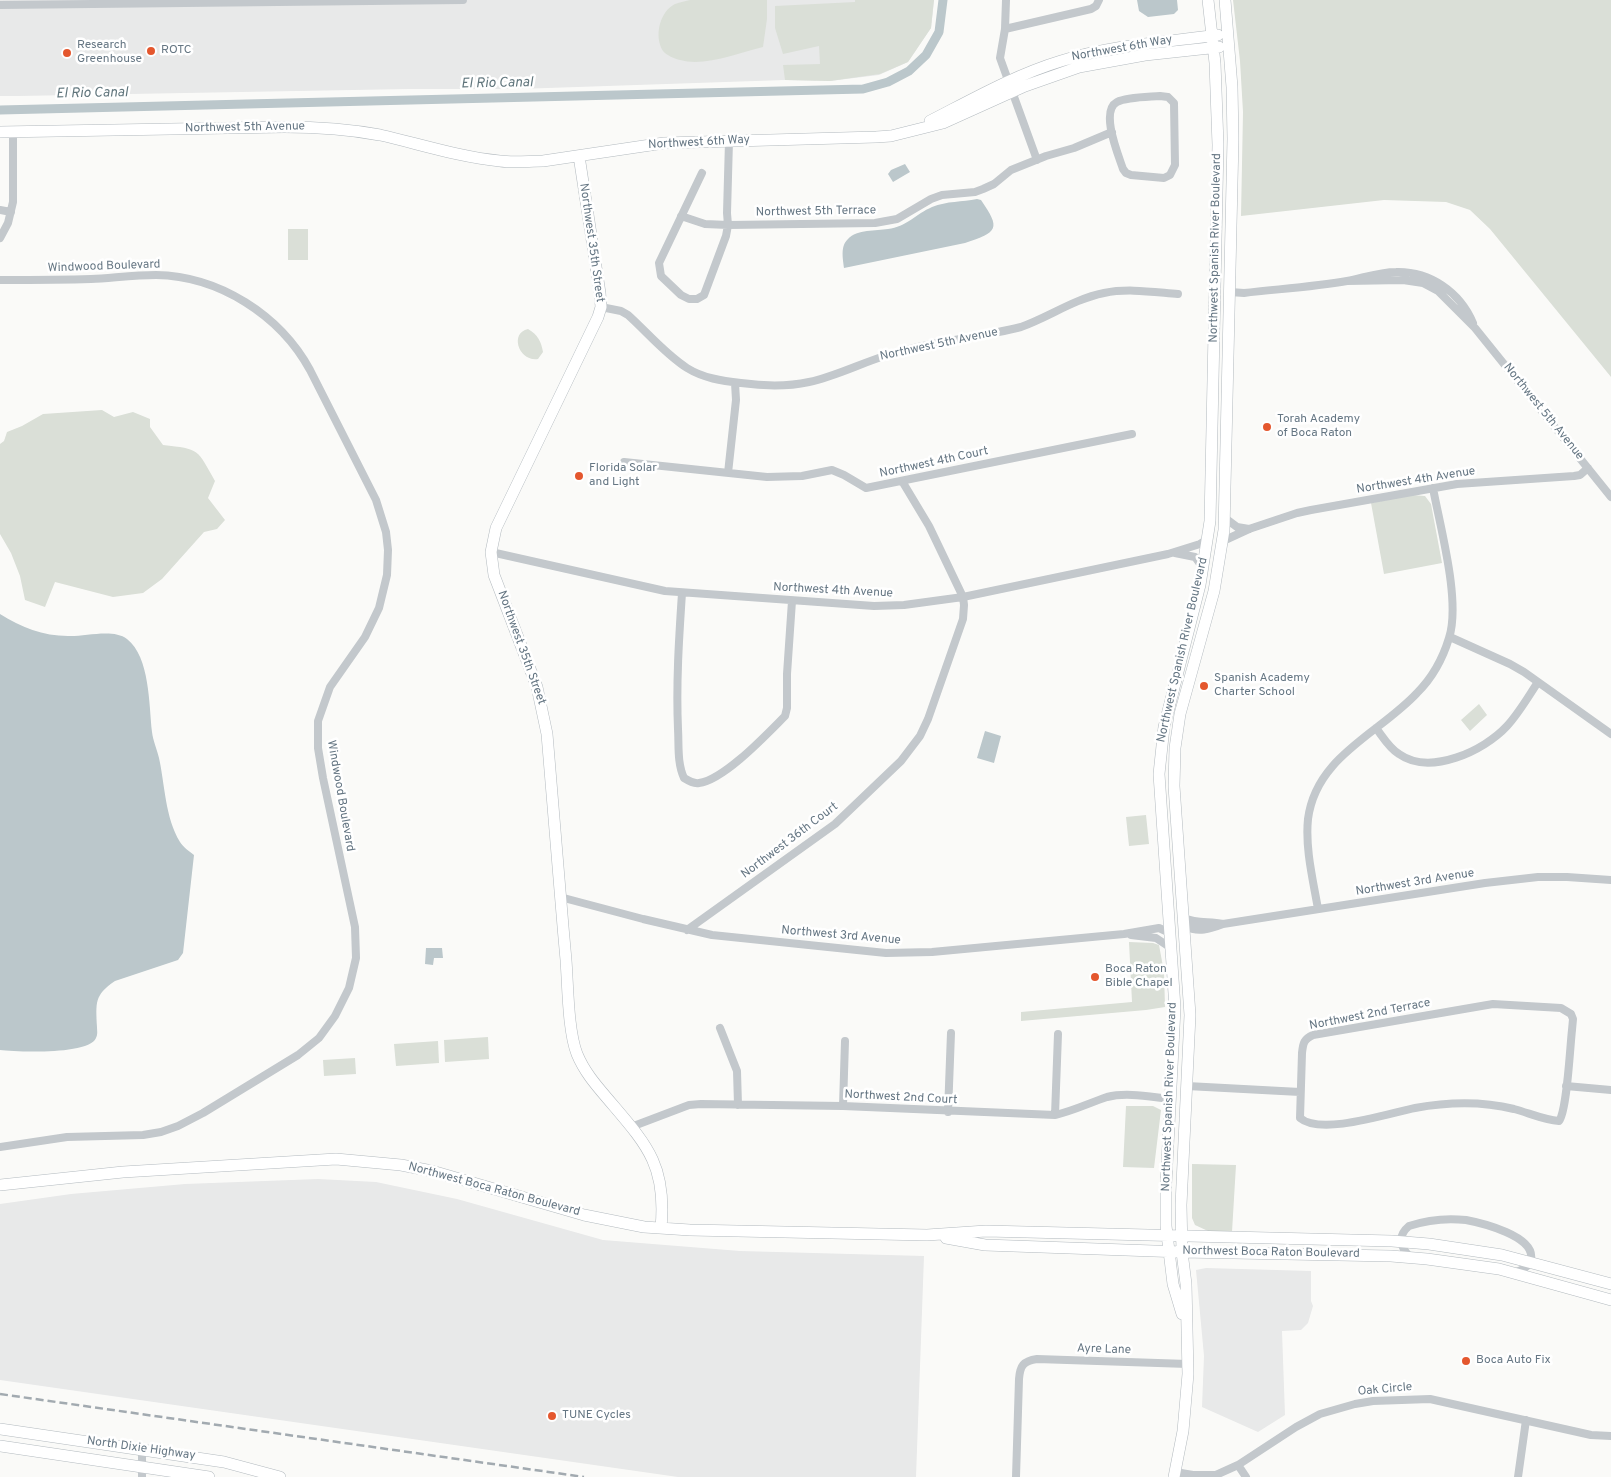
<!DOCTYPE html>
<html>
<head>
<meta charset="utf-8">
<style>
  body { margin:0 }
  canvas { display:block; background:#fafaf8 }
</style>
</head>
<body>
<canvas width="1611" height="1477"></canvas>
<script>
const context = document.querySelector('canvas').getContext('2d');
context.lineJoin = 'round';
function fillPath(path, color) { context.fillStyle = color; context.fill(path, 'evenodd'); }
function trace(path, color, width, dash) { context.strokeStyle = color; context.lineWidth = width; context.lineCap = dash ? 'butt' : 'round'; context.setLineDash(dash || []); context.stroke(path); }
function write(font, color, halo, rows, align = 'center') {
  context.font = font + ' Overpass,sans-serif'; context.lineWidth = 5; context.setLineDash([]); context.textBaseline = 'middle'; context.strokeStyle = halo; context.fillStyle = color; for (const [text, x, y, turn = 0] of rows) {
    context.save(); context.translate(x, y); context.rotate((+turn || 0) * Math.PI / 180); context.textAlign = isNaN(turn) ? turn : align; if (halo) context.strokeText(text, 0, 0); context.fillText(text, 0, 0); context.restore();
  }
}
fillPath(new Path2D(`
  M0,0H934L931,28L908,62L879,75L830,81L785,80L518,89H409L18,96H0Z
  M318,1179L376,1182L457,1199L603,1240L740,1251L924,1256L916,1477H678L0,1380V1204L71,1194L185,1184Z
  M1206,1268L1311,1271V1301L1313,1306L1308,1323L1301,1330L1282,1331L1285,1415L1258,1432L1202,1407L1204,1356L1196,1270Z`), '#e8e9e9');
fillPath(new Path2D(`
  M690,0H767V19L763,47C739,53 704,67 680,60C675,59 666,55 663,51C654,37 659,12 675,4C680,2 686,1 690,0Z
  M855,0H934L931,28L908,62L880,74L830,81L785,80L783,65L820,64L819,46L783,54L775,28V6L855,2Z
  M1233,0H1611V377L1490,229L1470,210L1446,202L1384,200L1241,216L1243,112L1240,61Z
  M308,229V260H288V229Z
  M528,329C538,335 541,341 543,352L538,359C519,362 509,333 528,329Z
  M102,410L114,417L133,412L150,419V427L163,445C200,449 197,449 215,481L208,498L225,520L217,529L204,532L162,579L143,593L113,597L55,582L45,607L25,600L20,576L11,553L0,534V444L4,441L7,432L22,426L43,414Z
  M1412,495L1425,496L1431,504L1442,563L1384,574L1371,503Z
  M1479,704L1487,715L1470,731L1461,720Z
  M1146,815L1149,844L1129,846L1126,817Z
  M1129,942L1153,943L1159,945L1164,972L1165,1007L1146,1010L1021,1021V1012L1132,1002Z
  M488,1037L489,1059L445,1062L444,1040Z
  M438,1041L439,1063L396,1066L394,1044Z
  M355,1058L356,1074L324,1076L323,1060Z
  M1126,1106H1153L1161,1110L1154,1168L1123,1167Z
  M1192,1164L1236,1165L1232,1232L1208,1231L1195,1225L1192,1218Z`), '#dadfd7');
fillPath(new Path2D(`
  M1137,0H1177L1178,10L1174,14L1148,17L1139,11Z
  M905,164L910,172L893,182L888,174L891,170Z
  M977,199L981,200C1001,229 998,232 965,243L844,268C843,259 840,246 848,239C857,229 876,231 888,229C906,227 916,214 932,207C947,201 962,202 977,199Z
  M0,614C21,627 43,636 68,636C84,637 113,628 127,639C150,657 149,705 152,732C153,741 157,749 159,758C165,785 165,817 180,842C183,847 189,851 194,855L183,953L178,960L115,981C94,995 96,1003 97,1027C97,1031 98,1034 96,1038C89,1055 17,1052 0,1050Z
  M985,731L1001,736L994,763L977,758Z
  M426,948H442L443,958H434L433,965L425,964Z`), '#bbc7cb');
trace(new Path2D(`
  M0,110L863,89L888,82L909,71L926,55L939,32L943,0`), '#bbc7cb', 9);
const secondary = new Path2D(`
  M930,121C973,99 1015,75 1061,61C1112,45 1166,42 1218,35
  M0,132L284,127C316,127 348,129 380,135C420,144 459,157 500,161C514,163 529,161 543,161L664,143L876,137L891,136L943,123L1025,86L1079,67L1145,55L1219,47
  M579,156L600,293L601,307L598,317L496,528L491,552L494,575L537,687L547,734C554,810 559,885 566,960C568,987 568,1031 577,1054C584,1071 595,1084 607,1098C646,1144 667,1164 661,1228
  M0,1185L123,1172L336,1159L401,1165L432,1171L584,1215L644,1227L690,1230L927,1235L986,1231L1392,1241L1429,1244L1502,1255L1611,1284
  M946,1238L985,1245L1182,1252L1391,1256L1427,1259L1499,1269L1611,1300
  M1182,1314L1173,1284L1166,1226V1184L1175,1008L1159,774L1164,727L1200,585L1210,521L1218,145L1215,63L1208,0
  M0,1429L224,1462L280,1477
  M0,1446L209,1477
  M1174,1477L1183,1431L1188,1374L1186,1284L1182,1252L1181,1205L1190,1015L1174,786L1175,748L1180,714L1214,591L1224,530L1233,139L1232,87L1225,0`);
trace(secondary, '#b3babf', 12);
trace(new Path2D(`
  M1006,0L1005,29L1000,58L1037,160
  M0,5L463,0
  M1005,29L1091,9L1096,6L1099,0
  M1160,96L1168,97L1174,103L1175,165L1170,175L1164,178L1131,175L1126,173L1123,169C1118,154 1100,111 1117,102C1127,97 1148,97 1160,96Z
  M702,173L659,263L661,276L681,295L689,299H697L704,295L726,236L728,225L727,213L729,141
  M0,210L11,212
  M681,216L705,224L728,225L875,223L897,219L931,199L942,195L975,192L983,189L994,184L1011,170L1046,156L1074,148L1112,132
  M0,238L8,223L13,202V132
  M0,280C30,280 61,280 91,279C112,278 134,275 156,275C219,276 280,315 310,370L376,500L386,532L388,550L387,575L379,608L365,637L330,687L318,721V748L323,778L355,927L356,958L349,988L335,1016L319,1038L298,1055L203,1113L178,1126L161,1132L143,1135L67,1137L0,1147
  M1347,281L1403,280L1423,283L1438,291L1475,328L1611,497
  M1230,292L1244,293C1278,289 1313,287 1347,281C1363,278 1379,272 1396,272C1430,271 1460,292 1473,323
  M601,307L621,311L628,315C647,332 665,354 687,368C703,378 722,381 741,383C763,386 786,387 809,382C837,376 863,362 891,354C933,341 978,338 1021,327C1049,317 1074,299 1104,293C1128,288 1153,292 1178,294
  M624,462L767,477L802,476L832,470L844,475L866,488L1132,434
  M728,473L736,400L735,383
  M1225,518L1237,527L1249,529
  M1223,541L1249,529L1297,513L1311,510L1457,484L1574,476L1580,475L1588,468
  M491,552L665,591L874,606L904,605L963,597L1168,554L1200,544L1208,539
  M1175,553L1195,557L1203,568
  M682,593C679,638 676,683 678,729C679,745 677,763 684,778C689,781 694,784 699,783C724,780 767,734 785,716L787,708V674L792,601
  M1450,637L1510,664L1524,672L1611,734
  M1376,728C1383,737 1389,748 1399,754C1430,776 1484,751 1507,726C1519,713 1528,697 1538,682
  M560,897L643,919L712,935L886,953L932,952L1124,934L1159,928L1170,933
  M1318,909C1313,880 1305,848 1308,819C1316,756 1379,734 1417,693C1432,678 1443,658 1449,638C1461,601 1440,527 1433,488
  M1184,918C1197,924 1209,921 1223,924
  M1185,926C1198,933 1210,929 1223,924L1485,883L1538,877H1567L1611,880
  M687,930L835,824L901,761L920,736L928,719L963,619L964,605L963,597L929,526L902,481
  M1131,935L1156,938L1171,948
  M1493,1004L1561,1008L1571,1014L1573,1019L1572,1030C1570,1047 1567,1111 1559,1121C1544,1120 1529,1113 1514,1109C1481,1101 1448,1102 1415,1108C1390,1113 1321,1136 1300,1118L1302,1053C1303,1043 1304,1039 1313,1035Z
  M720,1028L737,1071L738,1105
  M1187,1086L1300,1092
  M1566,1086L1611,1090
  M843,1106L845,1041
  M948,1112L951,1033
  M1055,1115L1058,1034
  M631,1127L689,1105L701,1104L843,1106L1055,1115C1073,1111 1089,1103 1107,1097C1127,1092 1151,1097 1171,1099
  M1410,1257C1400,1247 1397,1236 1409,1226C1427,1220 1448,1218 1466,1220C1482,1223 1535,1236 1531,1259C1529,1267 1522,1270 1514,1273
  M1238,1465L1246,1477
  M1175,1472L1193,1475H1216L1238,1465L1296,1427L1320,1414L1355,1404L1373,1401L1430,1399L1591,1435L1611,1436
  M142,1477V1449
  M1016,1477L1019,1379C1020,1366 1023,1361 1037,1359L1188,1364
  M1518,1477L1526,1420`), '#c3c8cc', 8);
trace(secondary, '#fff', 11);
trace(new Path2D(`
  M0,1394L584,1477`), '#a2aab0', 2.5, [8, 4]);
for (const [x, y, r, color] of [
  [151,51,5,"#e4572e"],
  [67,53,5,"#e4572e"],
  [1267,427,5,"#e4572e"],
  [579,476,5,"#e4572e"],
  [1204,686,5,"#e4572e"],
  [1095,977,5,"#e4572e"],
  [1466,1361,5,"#e4572e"],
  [552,1416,5,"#e4572e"]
]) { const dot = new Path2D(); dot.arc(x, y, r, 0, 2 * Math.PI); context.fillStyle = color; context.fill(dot); trace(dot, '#fff', 2); }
write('12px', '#657683', '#fff', [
  ["Research",77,46],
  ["Greenhouse",77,60],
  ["ROTC",161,51],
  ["Torah Academy",1277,420],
  ["of Boca Raton",1277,434],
  ["Florida Solar",589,469],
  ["and Light",589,483],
  ["Spanish Academy",1214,679],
  ["Charter School",1214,693],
  ["Boca Raton",1105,970],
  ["Bible Chapel",1105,984],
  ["Boca Auto Fix",1476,1361],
  ["TUNE Cycles",562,1416]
], 'left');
write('12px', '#657683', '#fff', [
  ["Northwest 6th Way",1122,49,-10],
  ["Northwest 5th Avenue",245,128,-1],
  ["Northwest 6th Way",699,143,-3],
  ["Northwest 5th Terrace",816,212,-1],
  ["Northwest 35th Street",591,243,82],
  ["Northwest Spanish River Boulevard",1216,248,-89],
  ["Windwood Boulevard",104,267,-2],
  ["Northwest 5th Avenue",939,345,-12],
  ["Northwest 5th Avenue",1543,412,51],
  ["Northwest 4th Court",934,463,-12],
  ["Northwest 4th Avenue",1416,481,-9],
  ["Northwest 4th Avenue",833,591,3],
  ["Northwest 35th Street",521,648,70],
  ["Northwest Spanish River Boulevard",1183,650,-77],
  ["Windwood Boulevard",340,796,80],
  ["Northwest 36th Court",790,841,-37],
  ["Northwest 3rd Avenue",1415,883,-9],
  ["Northwest 3rd Avenue",841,936,5],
  ["Northwest 2nd Terrace",1370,1015,-11],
  ["Northwest Spanish River Boulevard",1170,1097,-88],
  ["Northwest 2nd Court",901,1098,3],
  ["Northwest Boca Raton Boulevard",494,1190,15],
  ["Northwest Boca Raton Boulevard",1271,1253,1],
  ["Ayre Lane",1104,1350,2],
  ["Oak Circle",1385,1390,-5],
  ["North Dixie Highway",141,1449,8]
]);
write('italic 14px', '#60757c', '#fff', [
  ["El Rio Canal",497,84,-1],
  ["El Rio Canal",92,94,-1]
]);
</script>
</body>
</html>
